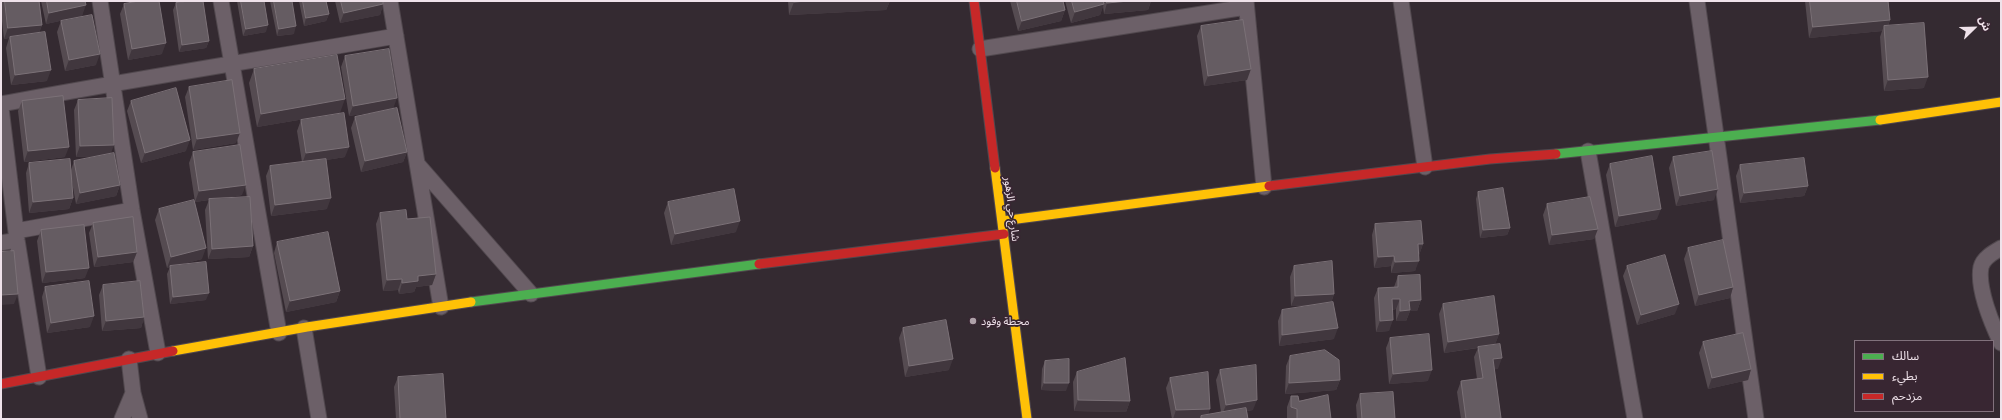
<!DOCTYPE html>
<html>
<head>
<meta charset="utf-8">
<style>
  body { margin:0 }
  #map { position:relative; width:2002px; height:420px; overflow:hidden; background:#342a31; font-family:Barlow,"Noto Sans Arabic",sans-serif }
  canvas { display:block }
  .frame { position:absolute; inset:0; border:2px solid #efe2ea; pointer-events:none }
  .legend { position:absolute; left:1854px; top:340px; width:140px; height:72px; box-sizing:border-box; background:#382632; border:1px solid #81717c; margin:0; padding:5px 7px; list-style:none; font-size:12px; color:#efe2ea }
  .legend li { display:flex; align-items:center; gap:8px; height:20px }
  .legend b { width:20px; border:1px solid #81717c }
  .north { position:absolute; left:1954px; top:8px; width:40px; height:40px; -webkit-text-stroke:3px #382632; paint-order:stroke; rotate:67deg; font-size:11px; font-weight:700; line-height:16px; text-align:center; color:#efe2ea }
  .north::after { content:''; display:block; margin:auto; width:14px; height:18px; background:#efe2ea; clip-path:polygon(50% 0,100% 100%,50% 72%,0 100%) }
</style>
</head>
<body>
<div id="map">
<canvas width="2002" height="420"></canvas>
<div class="frame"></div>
<ul class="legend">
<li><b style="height:5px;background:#4caf50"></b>سالك</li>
<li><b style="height:5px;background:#ffc107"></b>بطيء</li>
<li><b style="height:5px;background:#c62828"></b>مزدحم</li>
</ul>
<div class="north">ش</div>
</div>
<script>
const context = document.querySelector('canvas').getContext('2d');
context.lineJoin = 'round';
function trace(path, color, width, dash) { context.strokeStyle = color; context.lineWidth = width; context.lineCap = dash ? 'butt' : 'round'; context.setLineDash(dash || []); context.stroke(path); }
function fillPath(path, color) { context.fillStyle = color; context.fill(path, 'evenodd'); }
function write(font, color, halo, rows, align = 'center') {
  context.font = font + ' Barlow,"Noto Sans Arabic",sans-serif'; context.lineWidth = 3.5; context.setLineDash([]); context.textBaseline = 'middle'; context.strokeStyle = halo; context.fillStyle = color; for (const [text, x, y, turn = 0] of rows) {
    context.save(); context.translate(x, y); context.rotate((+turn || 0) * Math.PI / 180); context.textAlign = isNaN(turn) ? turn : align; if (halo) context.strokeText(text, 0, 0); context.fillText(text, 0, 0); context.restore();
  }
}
const street = new Path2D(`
  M100,1L132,210L158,353
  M221,1L279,333
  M390,1L441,307
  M1246,1L1264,187
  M1401,1L1425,167
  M1697,1L1756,419
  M980,49L1246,7
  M1,104C132,79 264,59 396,36
  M1,108L17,240L39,377
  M1588,151L1635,419
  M419,166L531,294
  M16,231L132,210
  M1,243L17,240
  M2001,248C1994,252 1983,258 1981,267C1977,288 1992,324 2001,343
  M304,328L319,419
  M129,359L133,393L140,419
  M122,419L133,393`);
const fast = new Path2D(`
  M1556,154L1880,120
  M471,302L759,264`);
const slow = new Path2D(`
  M1880,120L2001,102
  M995,168L1027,419
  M1002,221L1269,186
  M173,351L307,327L471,302`);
const jam = new Path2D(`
  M974,1L995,168
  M1269,186L1490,159L1556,154
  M759,264L1004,234
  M1,384L173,351`);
trace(street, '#51484e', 17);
trace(fast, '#51484e', 11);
trace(slow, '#51484e', 11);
trace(jam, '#51484e', 11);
trace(street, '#6c6068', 15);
trace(fast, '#4caf50', 9);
trace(slow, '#ffc107', 9);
trace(jam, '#c62828', 9);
fillPath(new Path2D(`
  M1,1H39L42,25L39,33L47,81L11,85L6,48L9,38L4,39L1,12Z
  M41,1H85L82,16L46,24Z
  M129,1H159L162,54L128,60L120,14L124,4L129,3Z
  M237,1H264L266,32L243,36Z
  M270,1H292L294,34L277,36Z
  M299,1H326L329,14L326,21L304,26Z
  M335,1H383V4L380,15L340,23Z
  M788,1H890L886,10L789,15Z
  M1010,1H1063L1065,10L1061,21L1018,31Z
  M1065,1H1151L1148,10L1104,14L1103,6L1100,15L1071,23Z
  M1805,1H1888L1890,20L1888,26L1924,88L1884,91L1880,37L1882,31L1809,38Z
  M176,3L209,41L206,48L179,52L173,10Z
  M61,21L96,65L65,71L57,32Z
  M1201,26L1247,80L1204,86L1197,36Z
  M345,56L394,108L407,152L403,162L361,172L351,128L355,117L386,110L349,116L341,67Z
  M254,69L340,113L257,127L249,83Z
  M189,87L236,143L193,150L185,97Z
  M78,100L111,154L120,185L116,196L76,204L72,182L73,198L69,209L29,213L26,173L29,163L71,170L74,161L101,156L76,157L74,110Z
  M22,101L65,157L24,162L18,111Z
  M131,101L186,151L141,163L127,111Z
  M301,120L345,157L326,160L327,209L271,216L266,176L270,166L302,162L297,131Z
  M193,152L242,195L216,199L253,246L249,257L208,259L205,210L209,200L195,202L189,163Z
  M1673,157L1714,200L1676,206L1669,168Z
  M1610,164L1657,219L1615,227L1606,175Z
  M1740,165L1808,186L1804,196L1740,203L1736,176Z
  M1478,192L1510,228L1507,235L1480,238L1476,199Z
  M668,202L736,232L671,245L664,213Z
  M1547,204L1594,239L1549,245L1543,215Z
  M159,209L202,259L174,266L206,300L170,304L167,274L170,267L167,268L155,220Z
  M380,213L407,219L436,274L432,285L416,287L414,292L399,294L398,290L383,291L376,224Z
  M93,223L137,252L133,262L94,267L89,233Z
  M1375,224L1423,244L1419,255L1415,271L1391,273V266L1374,268L1372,235Z
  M41,230L85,278L42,283L37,241Z
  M277,242L340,291L336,302L286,312L274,253Z
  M1688,248L1733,287L1730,298L1695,306L1684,259Z
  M1294,266L1334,294L1331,303L1334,339L1279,346L1278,321L1282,310L1312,306H1291L1290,277Z
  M1627,266L1675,314L1637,325L1623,276Z
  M1398,276L1421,300L1417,311H1410L1406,321H1396V309L1392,310L1389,331L1376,332L1374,298L1378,288L1394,287Z
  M103,285L144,317L141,328L102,331L99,295Z
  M45,287L90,327L47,333L42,297Z
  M1443,304L1499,334L1495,344L1498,369H1494L1501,419H1461L1457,392L1461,381L1477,379L1474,357L1478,348L1444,353L1439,314Z
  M903,328L949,370L905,377L899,338Z
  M1390,338L1428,381L1389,384L1386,348Z
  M1703,342L1751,369L1748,380L1708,389L1699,353Z
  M1290,356L1340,380L1336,390L1285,394L1286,366Z
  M1045,361L1066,391L1041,390L1042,369Z
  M1220,370L1253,410L1247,411L1248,419H1172L1166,388L1170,378L1209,414L1221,412L1216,380Z
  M1077,372L1130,401L1126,412L1074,411L1073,382Z
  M398,377L446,419H396L394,387Z
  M1360,394L1395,419H1357L1356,405Z
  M1291,396L1299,401L1331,419H1291L1287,418V407Z`), '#554b51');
fillPath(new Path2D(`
  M808,1H890L886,10L789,15L794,2Z
  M1129,1H1151L1148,10L1104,14L1107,3Z
  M383,4L380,15L340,23L344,13Z
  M1104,4L1100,15L1071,23L1075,12Z
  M86,5L82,16L46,24L49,13Z
  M1065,10L1061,21L1018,31L1022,21Z
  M329,14L326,21L304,26L306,18Z
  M1890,20L1886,31L1884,26L1882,31L1809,38L1813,27Z
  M42,25L38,36L10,37L9,38L4,39L8,28Z
  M268,25L266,32L243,36L246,29Z
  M296,26L294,34L277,36L279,29Z
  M209,41L206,48L179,52L182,45Z
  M166,43L162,54L128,60L132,49Z
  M100,54L96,65L65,71L69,60Z
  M1251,69L1247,80L1204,86L1208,76Z
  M51,70L47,81L11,85L15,75Z
  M1928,77L1924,88L1884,91L1888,80Z
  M397,98L393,109L349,116L353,106Z
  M345,99L340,113L257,127L261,114Z
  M240,133L236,143L193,150L197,139Z
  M190,140L186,151L141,163L145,153Z
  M114,145L110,156L76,157L80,146Z
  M69,147L65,157L24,162L28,151Z
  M349,147L345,157L302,164L306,153Z
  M407,152L403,162L361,172L365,161Z
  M120,185L116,196L76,204L80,193Z
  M246,185L242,195L195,202L199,191Z
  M1808,186L1804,196L1740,203L1744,193Z
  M1718,189L1714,200L1676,206L1680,196Z
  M73,198L69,209L29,213L33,202Z
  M331,198L327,209L271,216L275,205Z
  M1661,209L1657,219L1615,227L1619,216Z
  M740,221L736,232L671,245L675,234Z
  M1510,228L1507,235L1480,238L1483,230Z
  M1598,229L1594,239L1549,245L1552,235Z
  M1418,244H1423L1419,255H1414Z
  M253,246L249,257L208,259L212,249Z
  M206,248L202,259L167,268L171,257Z
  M137,252L133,262L94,267L98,257Z
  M1394,256L1391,266L1374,268L1378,257Z
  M1419,261L1415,271L1391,273L1395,262Z
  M89,268L85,278L42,283L46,272Z
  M436,274L432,285L416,287L414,292L399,294L402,283L418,276Z
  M402,279L398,290L383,291L387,280Z
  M1733,287L1730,298L1695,306L1699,295Z
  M340,291L336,302L286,312L290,301Z
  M209,293L206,300L170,304L173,297Z
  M18,294L14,304L1,305V295Z
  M1334,294L1330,305L1291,306L1295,296Z
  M1392,299H1400L1396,309L1388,310Z
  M1421,300L1417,311H1410L1406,321H1396L1400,311L1409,301Z
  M1679,304L1675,314L1637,325L1641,315Z
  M94,316L90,327L47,333L51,323Z
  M144,317L141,328L102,331L106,321Z
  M1393,320L1389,331L1376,332L1380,321Z
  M1338,328L1334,339L1279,346L1282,335Z
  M1499,334L1495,345L1444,353L1448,342Z
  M1502,358L1498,369L1489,370L1493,359Z
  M953,359L949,370L905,377L909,366Z
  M1751,369L1748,380L1708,389L1712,378Z
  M1432,370L1428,381L1389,384L1393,374Z
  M1340,380L1336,390L1285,394L1289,383Z
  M1044,383H1069L1066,391L1041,390Z
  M1078,400L1130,401L1126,412L1074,411Z
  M1257,400L1253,410L1222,415L1226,405Z
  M1210,409L1207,419L1201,416L1200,419H1173L1176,410Z`), '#41373e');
const building = new Path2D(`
  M5,1H39L42,25L8,28Z
  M47,1H85L86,5L49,13Z
  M139,1H159L166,43L132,49L124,4Z
  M189,1H203L209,41L182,45L176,3Z
  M241,1H264L268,25L246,29Z
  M274,1H292L296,26L279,29Z
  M303,1H326L329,14L306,18Z
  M341,1H383V4L344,13Z
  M794,1H808L794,2Z
  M1017,1H1063L1065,10L1022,21Z
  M1072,1H1103L1104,4L1075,12Z
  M1107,1H1129L1107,3Z
  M1810,1H1888L1890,20L1813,27Z
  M92,15L100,54L69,60L61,21Z
  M1243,20L1251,69L1208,76L1201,26Z
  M1924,23L1928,77L1888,80L1884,26Z
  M45,32L51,70L15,75L10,37Z
  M389,49L397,98L353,106L345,56Z
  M337,55L345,99L261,114L254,69Z
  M232,80L240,133L197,139L189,87Z
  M176,88L190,140L145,153L131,101Z
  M63,96L69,147L28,151L22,101Z
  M112,98L114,145L80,146L78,100Z
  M397,108L407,152L365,161L355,117Z
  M344,113L349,147L306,153L301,120Z
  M240,145L246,185L199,191L193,152Z
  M1712,151L1718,189L1680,196L1673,157Z
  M114,153L120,185L80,193L74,161Z
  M1652,156L1661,209L1619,216L1610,164Z
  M1804,158L1808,186L1744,193L1740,165Z
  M70,159L73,198L33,202L29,163Z
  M326,159L331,198L275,205L270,166Z
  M1503,188L1510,228L1483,230L1478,192Z
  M734,189L740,221L675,234L668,202Z
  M250,197L253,246L212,249L209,199Z
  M1590,197L1598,229L1552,235L1547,204Z
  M194,200L206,248L171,257L159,209Z
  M406,210L407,219L430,217L436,274L418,276V281L402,283V279L387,280L380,213Z
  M133,217L137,252L98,257L93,223Z
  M1421,221L1423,244H1418L1419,261L1395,262L1394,256L1378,257L1375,224Z
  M84,225L89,268L46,272L41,230Z
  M328,232L340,291L290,301L277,242Z
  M1723,240L1733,287L1699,295L1688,248Z
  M14,251L18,294L1,295V252Z
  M1665,255L1679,304L1641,315L1627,266Z
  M1332,261L1334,294L1295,296L1294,266Z
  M206,262L209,293L173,297L170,266Z
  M1420,275L1421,300L1409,301L1410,310L1400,311V299H1392L1393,320L1380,321L1378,288L1398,287V276Z
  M89,281L94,316L51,323L45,287Z
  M140,281L144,317L106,321L103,285Z
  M1494,296L1499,334L1448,342L1443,304Z
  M1333,302L1338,328L1282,335V310Z
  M946,320L953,359L909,366L903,328Z
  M1743,333L1751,369L1712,378L1703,342Z
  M1429,334L1432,370L1393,374L1390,338Z
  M1500,344L1502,358L1493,359L1501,418L1496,419H1466L1461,381L1483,378L1478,347Z
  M1325,350L1339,360L1340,380L1289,383L1290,356Z
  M1125,358L1130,401L1078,400L1077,372Z
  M1069,359V383H1044L1045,361Z
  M1256,365L1257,400L1226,405L1220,370Z
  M1208,372L1210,409L1176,410L1170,378Z
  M443,374L446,419H400L398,377Z
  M1393,392L1395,419H1362L1360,394Z
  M1328,395L1331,419H1297V409L1291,407V396H1298L1299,401Z
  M1246,408L1248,419H1201V416Z`);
fillPath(building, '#655c62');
trace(building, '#7b7177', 1);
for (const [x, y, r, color] of [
  [973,321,4,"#aea2a9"]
]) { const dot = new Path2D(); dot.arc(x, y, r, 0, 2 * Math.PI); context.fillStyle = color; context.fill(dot); trace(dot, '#382632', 1.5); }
write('11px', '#efe2ea', '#382632', [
  ["شارع حي الزهور",1012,209,83]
]);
write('11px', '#efe2ea', '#382632', [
  ["محطة وقود",981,321]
], 'left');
</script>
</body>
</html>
